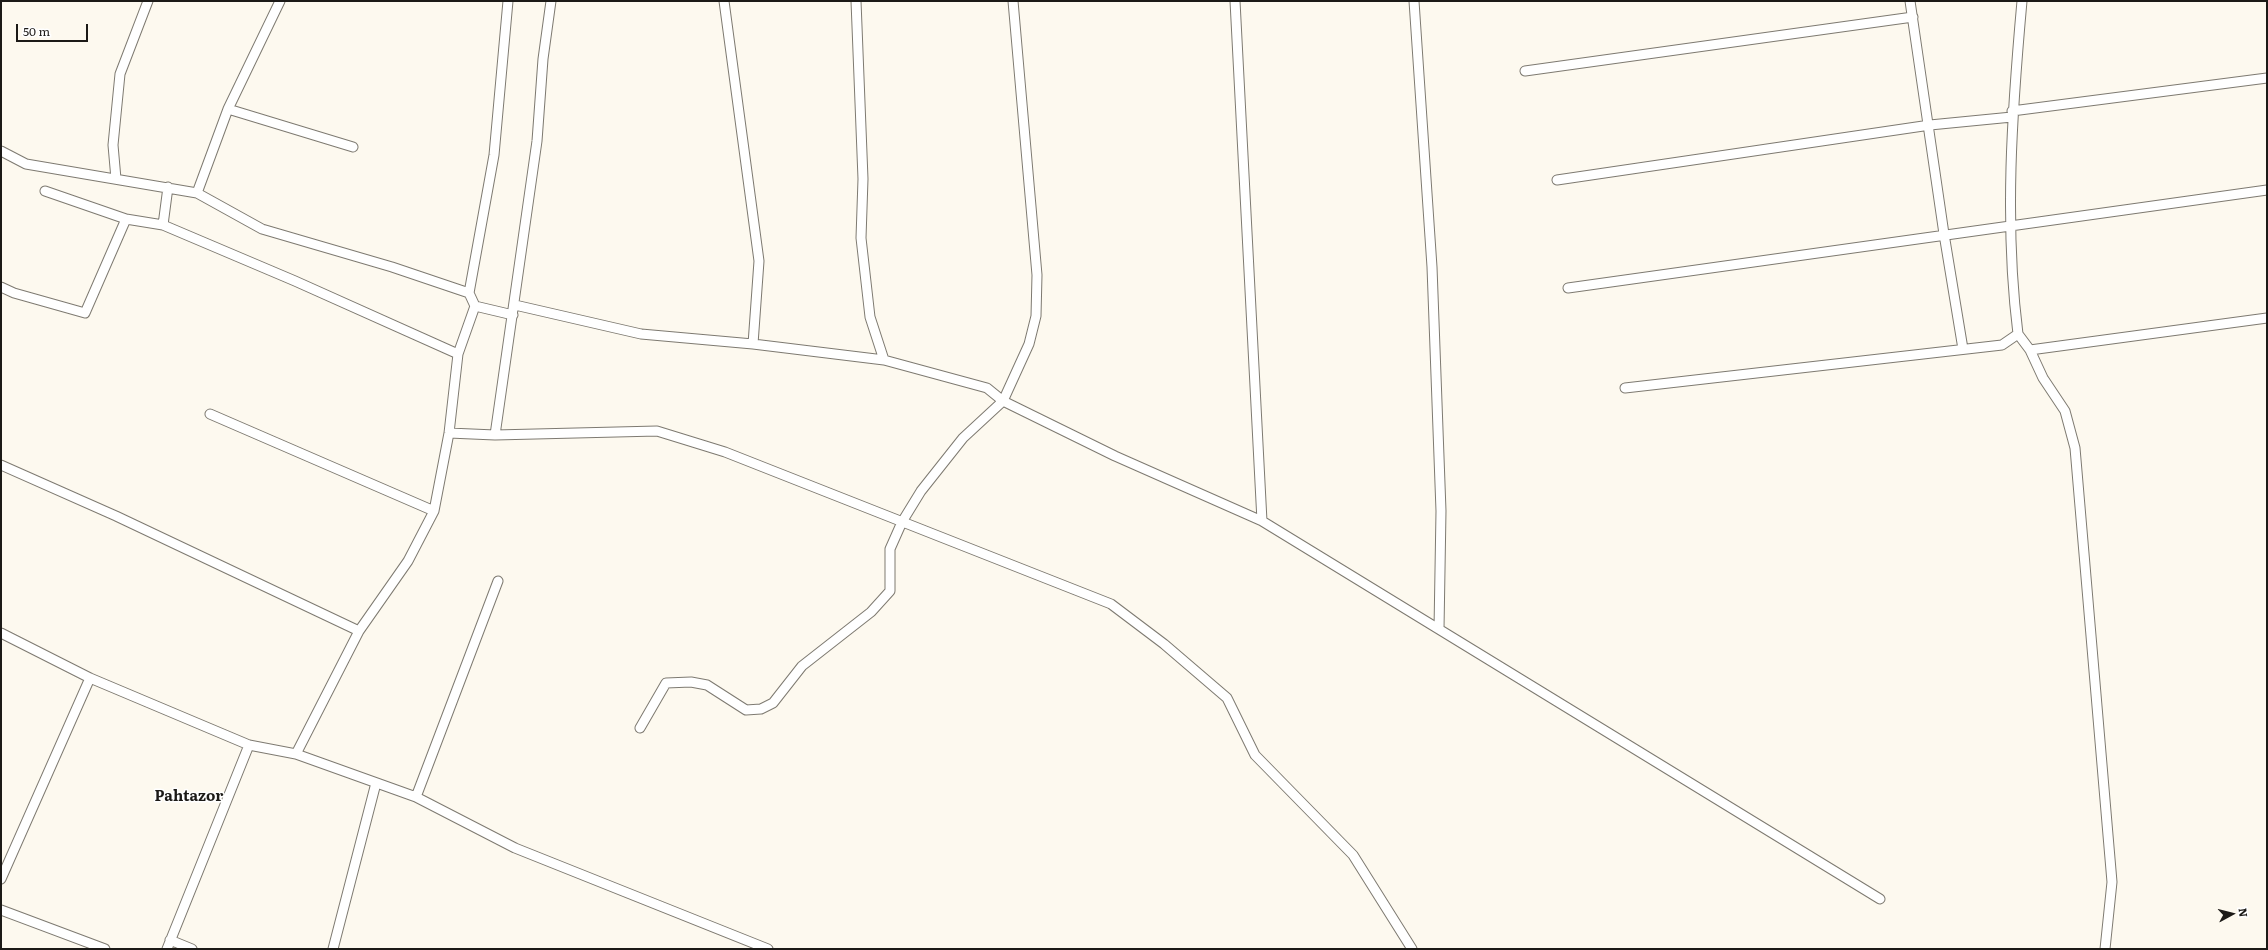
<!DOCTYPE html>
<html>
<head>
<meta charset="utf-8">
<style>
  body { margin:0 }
  #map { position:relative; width:2268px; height:950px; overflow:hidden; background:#fdf9ef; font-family:Literata,serif }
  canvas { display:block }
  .frame { position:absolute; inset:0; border:2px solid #1c1a17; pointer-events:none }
  .north { position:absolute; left:2212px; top:894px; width:40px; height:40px; -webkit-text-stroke:3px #fff; paint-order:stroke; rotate:83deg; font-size:11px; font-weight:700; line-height:16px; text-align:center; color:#1c1a17 }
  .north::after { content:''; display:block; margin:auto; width:14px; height:18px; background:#1c1a17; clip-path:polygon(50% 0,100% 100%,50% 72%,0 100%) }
  .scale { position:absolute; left:16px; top:24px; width:72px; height:18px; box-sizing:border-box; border:2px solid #1c1a17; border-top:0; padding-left:5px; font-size:12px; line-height:14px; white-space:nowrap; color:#1c1a17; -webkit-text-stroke:3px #fff; paint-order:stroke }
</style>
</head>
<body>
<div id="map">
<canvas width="2268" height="950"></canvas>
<div class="frame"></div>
<div class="north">N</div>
<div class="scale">50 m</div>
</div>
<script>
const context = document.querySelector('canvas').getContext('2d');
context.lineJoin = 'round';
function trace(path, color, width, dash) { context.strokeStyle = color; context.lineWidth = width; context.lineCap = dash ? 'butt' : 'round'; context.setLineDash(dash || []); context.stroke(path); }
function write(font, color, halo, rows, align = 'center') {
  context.font = font + ' Literata,serif'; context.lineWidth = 3; context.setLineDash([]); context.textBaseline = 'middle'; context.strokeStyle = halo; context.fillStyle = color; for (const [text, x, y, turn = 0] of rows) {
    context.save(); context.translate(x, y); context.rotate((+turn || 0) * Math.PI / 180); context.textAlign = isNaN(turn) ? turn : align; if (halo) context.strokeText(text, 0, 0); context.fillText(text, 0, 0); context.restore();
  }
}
const street = new Path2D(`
  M724,1L759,261L753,344
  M856,1L863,179L861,238L870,317L884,360
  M1235,1L1262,521
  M1414,1L1432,267L1441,511L1439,629
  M1910,1L1944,234L1963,349
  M1525,71L1913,17
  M228,109L353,147
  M2012,111L2267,78
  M1,151L26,164L197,193L262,229L392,267L469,293
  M116,179L113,145L120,74L148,1
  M1557,180L1930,125L2012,117
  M45,191L126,219L163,225L295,281L458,354
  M197,193L228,109L280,1
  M163,225L168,187
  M1,287L14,293L85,313L126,219
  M1568,288L2267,190
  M515,305L641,334L753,344L884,360L987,388L1003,401L1115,456L1262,521L1880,899
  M475,306L513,315
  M2018,334C2004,223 2012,112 2022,1
  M2030,350L2043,378L2065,411L2075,448L2112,882L2105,949
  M1625,388L2002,345L2018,334L2030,350L2267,318
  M210,414L434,511
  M449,433L495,435L657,431L725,452L1111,604L1164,644L1227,698L1255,755L1353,855L1412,949
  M495,435L537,141L543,59L551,1
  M1,465L116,516L359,631
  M1,633L90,678L249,745L296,754L416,797L515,848L768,949
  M640,728L666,683L691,682L707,685L746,710L761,709L773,703L802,666L871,612L890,591V549L902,522L921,491L963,438L1003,401L1029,344L1036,316L1037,275L1013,1
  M296,754L359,631L408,561L434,511L449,433L458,354L475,306L469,293L494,155L508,1
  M416,797L498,581
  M1,879L90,678
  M1,910L105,949
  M170,940L192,949
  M167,949L249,745
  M333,949L376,783`);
trace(street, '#7e7a71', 11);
trace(street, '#fff', 9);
write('bold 15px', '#1c1a17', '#fff', [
  ["Pahtazor",189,797]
]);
</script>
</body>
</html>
